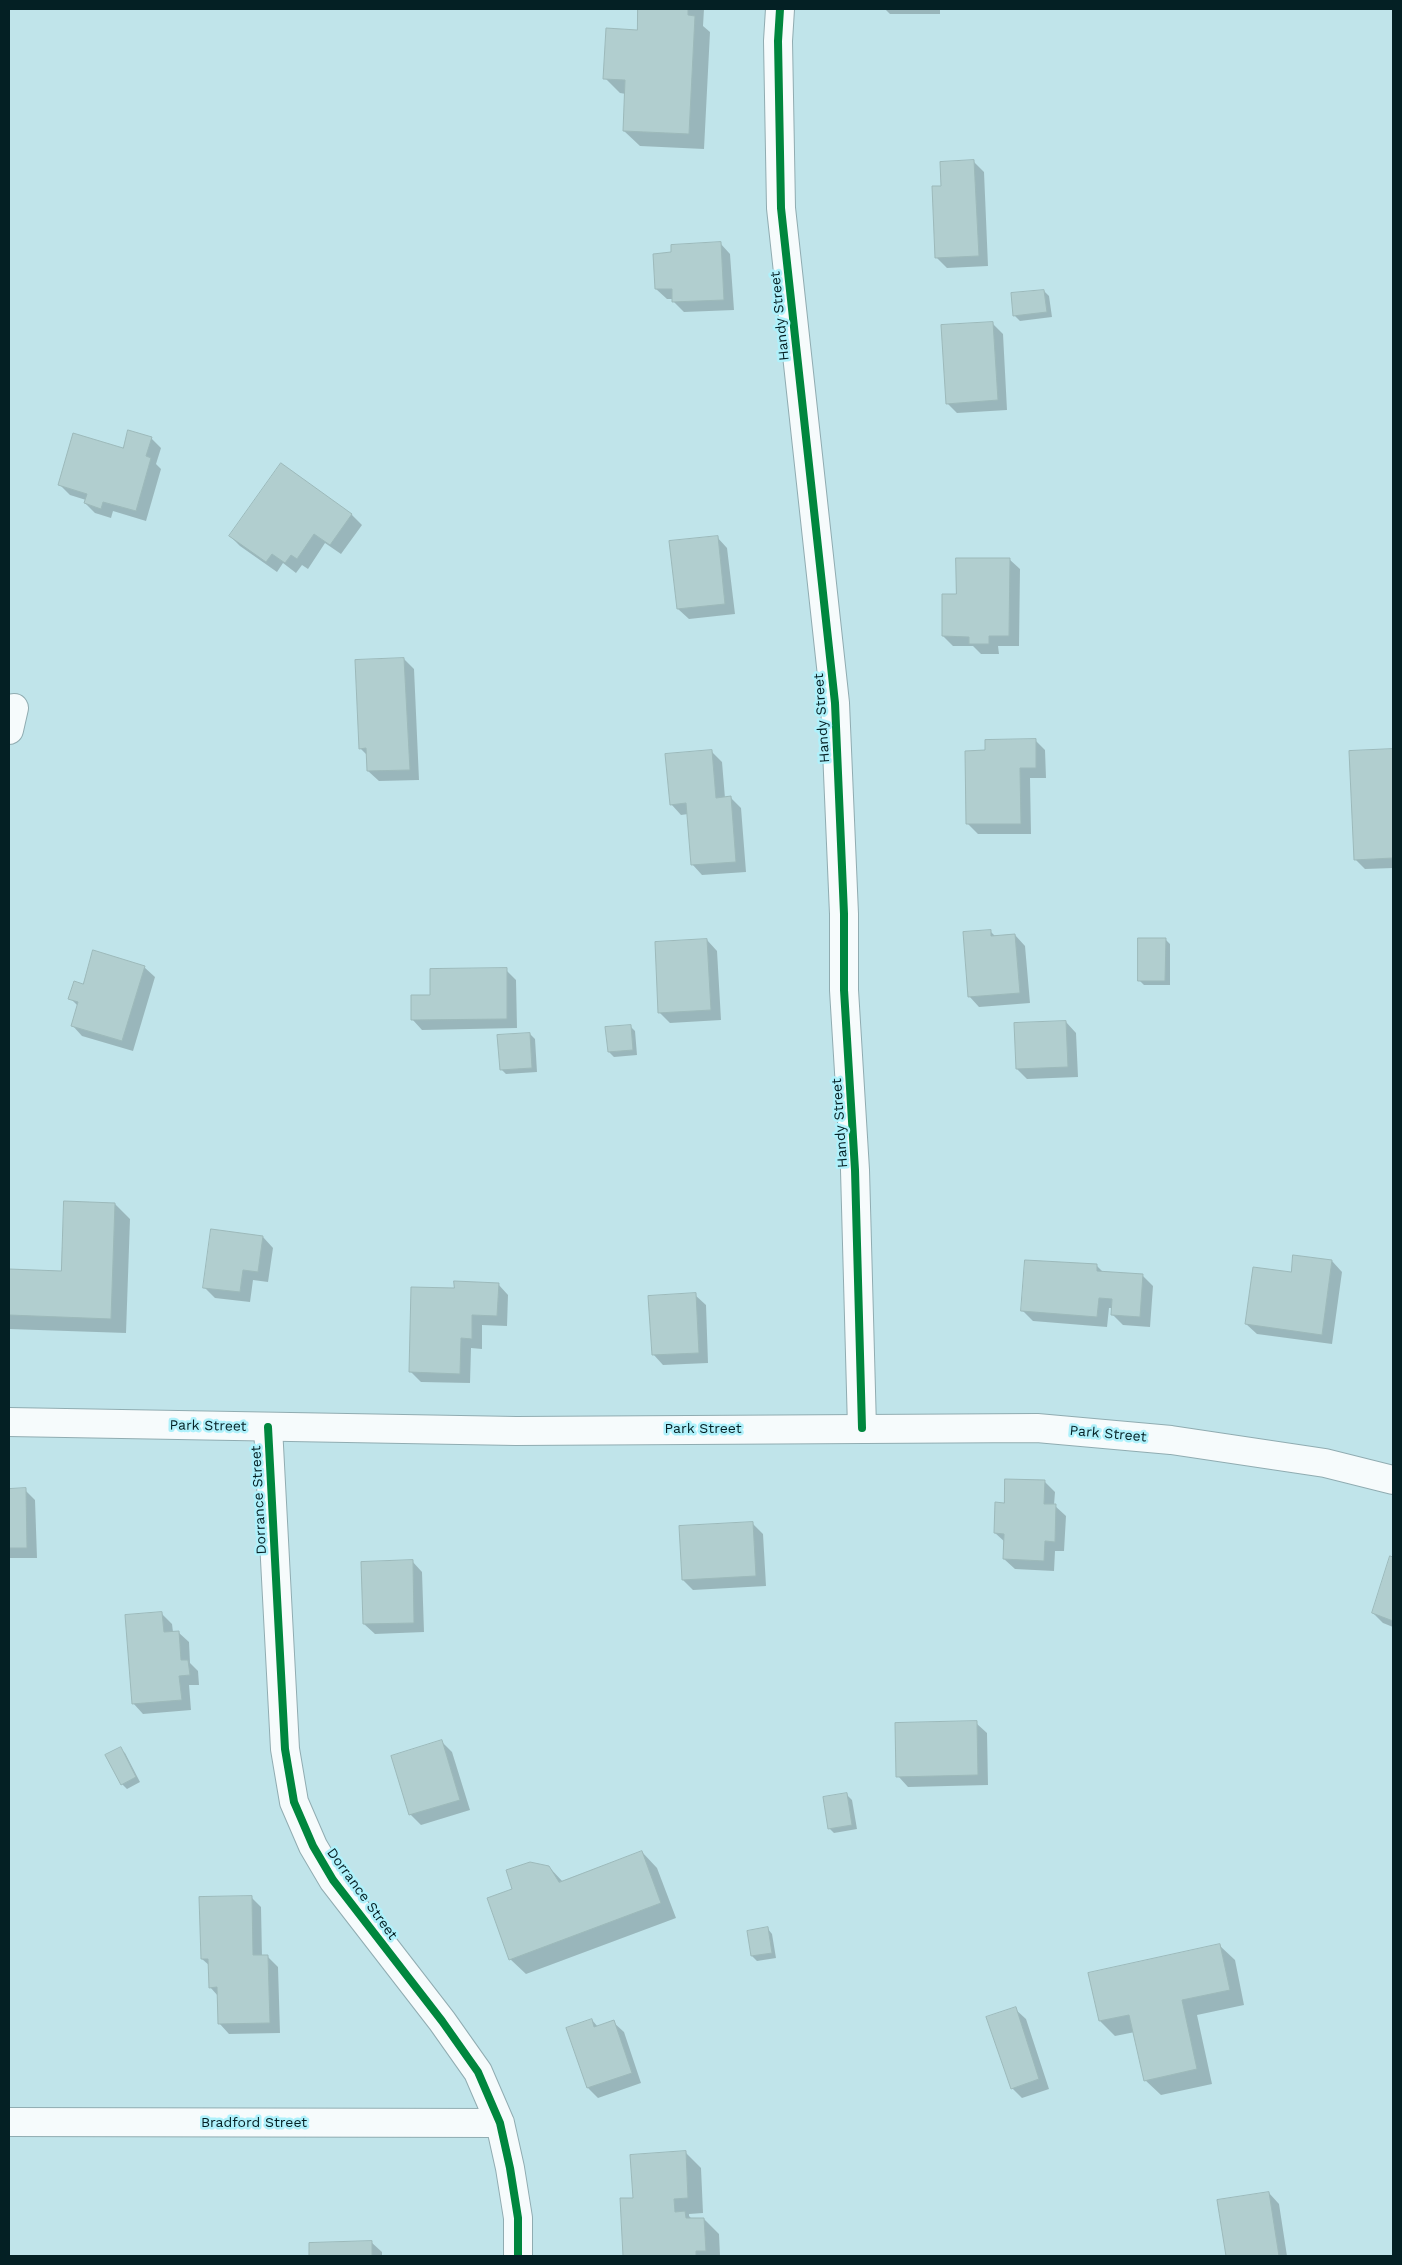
<!DOCTYPE html>
<html>
<head>
<meta charset="utf-8">
<style>
  body { margin:0 }
  #map { position:relative; width:1402px; height:2265px; overflow:hidden; background:#c0e4ea; font-family:"Work Sans",sans-serif }
  canvas { display:block }
  .frame { position:absolute; inset:0; border:10px solid #042024; pointer-events:none }
</style>
</head>
<body>
<div id="map">
<canvas width="1402" height="2265"></canvas>
<div class="frame"></div>
</div>
<script>
const context = document.querySelector('canvas').getContext('2d');
context.lineJoin = 'round';
function fillPath(path, color) { context.fillStyle = color; context.fill(path, 'evenodd'); }
function trace(path, color, width, dash) { context.strokeStyle = color; context.lineWidth = width; context.lineCap = dash ? 'butt' : 'round'; context.setLineDash(dash || []); context.stroke(path); }
function write(font, color, halo, rows, align = 'center') {
  context.font = font + ' "Work Sans",sans-serif'; context.lineWidth = 5; context.setLineDash([]); context.textBaseline = 'middle'; context.strokeStyle = halo; context.fillStyle = color; for (const [text, x, y, turn = 0] of rows) {
    context.save(); context.translate(x, y); context.rotate((+turn || 0) * Math.PI / 180); context.textAlign = isNaN(turn) ? turn : align; if (halo) context.strokeText(text, 0, 0); context.fillText(text, 0, 0); context.restore();
  }
}
fillPath(new Path2D(`
  M639,9H704L703,26L710,32L704,149L640,146L624,131L626,94L620,93L605,78L638,31Z
  M885,9H940V14H890Z
  M974,162L984,172L988,266L947,268L937,258L942,187Z
  M720,243L730,254L734,310L684,312L674,302L673,299H667L656,289L672,253Z
  M1044,291L1049,296L1052,317L1020,321L1015,316Z
  M993,324L1003,334L1007,410L957,413L947,403Z
  M151,438L161,448L156,464L161,469L146,521L113,511L111,518L95,513L85,503L86,500L70,495L60,485L124,449Z
  M281,464L352,515L362,525L341,554L325,543L308,569L302,565L296,573L283,563L277,572L240,546L230,536Z
  M717,537L727,548L735,614L689,619L678,609Z
  M1009,559L1020,569L1019,646H998L999,654H981L973,646H953L943,636L957,596Z
  M404,659L414,669L419,780L379,781L368,771L367,755L360,748Z
  M1035,740L1045,750L1046,778H1030L1031,834H978L968,824L986,752Z
  M1393,750V868L1365,869L1355,859L1350,752Z
  M712,752L722,762L725,798H731L741,808L746,872L702,875L692,864L688,814L681,815L671,804Z
  M990,931L996,937L1015,935L1025,946L1030,1003L979,1007L969,996Z
  M1165,939L1170,944V985H1144L1139,980Z
  M707,940L717,951L721,1020L670,1023L659,1012Z
  M144,967L155,977L133,1051L82,1036L72,1025L78,1006L70,998L84,986Z
  M506,970L516,980L517,1028L422,1030L412,1019L432,996Z
  M1066,1022L1076,1033L1078,1077L1027,1079L1017,1069Z
  M630,1026L635,1031L637,1055L614,1057L609,1052Z
  M530,1034L535,1039L537,1072L506,1074L501,1069Z
  M115,1204L130,1219L126,1333L9,1329V1270L62,1273Z
  M263,1237L273,1248L268,1282L253,1280L250,1302L215,1298L204,1287Z
  M1332,1261L1342,1272L1332,1344L1257,1334L1246,1324Z
  M1097,1266L1104,1273L1142,1275L1153,1286L1150,1327L1123,1325L1112,1314L1113,1308H1109L1107,1327L1033,1321L1023,1311Z
  M498,1284L508,1295L507,1326L482,1325V1349L471,1348L470,1383L421,1382L411,1372L456,1289Z
  M695,1295L706,1305L708,1363L663,1365L653,1354Z
  M1044,1481L1055,1492L1054,1505L1066,1516L1064,1551H1055L1054,1571L1015,1569L1004,1559L1005,1542L995,1533L1005,1504Z
  M9,1490H25L35,1500L37,1558H9Z
  M752,1523L763,1534L766,1586L693,1590L683,1580Z
  M1391,1558L1393,1559V1627L1383,1623L1373,1613Z
  M412,1561L422,1572L424,1632L375,1634L364,1624Z
  M162,1614L172,1624L173,1632H178L189,1642L190,1663L198,1671L199,1685H189L191,1710L143,1714L133,1703Z
  M976,1723L987,1733L988,1785L908,1787L898,1776Z
  M441,1741L452,1752L470,1810L421,1825L410,1814Z
  M120,1749L125,1753L140,1782L127,1789L122,1784Z
  M847,1795L852,1800L857,1829L834,1833L829,1828Z
  M642,1852L657,1868L676,1918L526,1974L510,1959L514,1890L549,1867L563,1882Z
  M251,1897L261,1907L262,1957H268L278,1967L280,2033L229,2034L219,2023L218,1996L210,1987V1966L202,1959Z
  M768,1929L772,1934L776,1958L757,1961L752,1956Z
  M1219,1945L1235,1960L1244,2005L1197,2015L1212,2084L1161,2095L1145,2080L1135,2032L1115,2036L1100,2021Z
  M1015,2009L1026,2019L1049,2089L1022,2098L1012,2088Z
  M592,2020L598,2027L613,2022L624,2032L641,2083L598,2098L588,2088Z
  M685,2152L701,2168L703,2213L689,2214V2216L692,2219H704L719,2234L720,2256H624L621,2200L634,2199Z
  M1269,2193L1279,2204L1287,2256H1227L1219,2201Z
  M371,2242L382,2252V2256H310V2244Z`), '#0003');
const building = new Path2D(`
  M638,9H688V15L695,16L689,134L623,131L625,80L603,79L606,28L637,30Z
  M974,160L979,256L935,258L932,186H941L940,162Z
  M721,242L724,300L672,302V289H655L653,254L671,252V245Z
  M1044,290L1047,312L1013,316L1011,293Z
  M993,322L998,400L946,404L941,325Z
  M128,430L152,437L146,456L151,458L136,511L103,502L101,509L84,503L87,494L58,485L73,433L123,448Z
  M281,463L352,514L330,545L314,534L297,559L291,555L285,563L272,554L266,562L229,536Z
  M718,536L725,604L677,609L669,541Z
  M956,558H1010L1009,636H989V644H969V637L942,636V594H956Z
  M404,658L410,770L367,771L366,748L359,749L355,660Z
  M1036,739V768H1020L1021,824H966L965,751L985,750V740Z
  M1393,749V858L1354,860L1349,751Z
  M712,750L716,798L731,796L736,862L691,865L686,803L670,805L665,754Z
  M991,930V936L1015,934L1020,993L968,997L963,932Z
  M1138,938H1166L1165,981H1138Z
  M707,939L711,1010L658,1013L655,942Z
  M93,950L145,966L122,1041L71,1026L78,1002L68,999L74,981L83,984Z
  M507,968V1019L411,1020V995H430V969Z
  M1066,1021L1068,1067L1016,1069L1014,1023Z
  M631,1025L633,1050L608,1052L605,1027Z
  M530,1033L532,1068L500,1070L497,1035Z
  M64,1201L115,1203L111,1319L9,1315V1269L61,1271Z
  M211,1229L263,1236L258,1272L243,1270L240,1292L203,1288Z
  M1293,1255L1332,1260L1322,1335L1245,1324L1253,1267L1291,1272Z
  M1025,1260L1097,1264V1271L1143,1274L1140,1317L1111,1315L1112,1299L1099,1298L1097,1317L1021,1311Z
  M454,1281L499,1283L497,1316L472,1315V1339L461,1338L460,1374L409,1372L411,1287L454,1288Z
  M696,1293L699,1353L652,1355L648,1296Z
  M1005,1479L1045,1480L1044,1504H1056L1055,1542L1045,1541L1044,1561L1003,1559L1004,1534L994,1533L995,1502L1004,1503Z
  M26,1488L27,1548H9V1489Z
  M753,1522L756,1576L682,1580L679,1526Z
  M1390,1556L1393,1557V1621L1372,1613Z
  M413,1560L414,1623L363,1624L361,1562Z
  M162,1612L164,1632L179,1631L181,1660H188L190,1675L179,1676L182,1700L132,1704L125,1615Z
  M977,1721L978,1775L896,1777L895,1723Z
  M442,1740L460,1800L409,1815L391,1756Z
  M121,1747L136,1777L121,1785L105,1755Z
  M847,1793L852,1825L828,1829L823,1797Z
  M642,1851L661,1903L509,1960L487,1898L512,1889L506,1870L530,1862L549,1866L559,1882Z
  M252,1896L253,1955H268L270,2023L218,2024L217,1987L209,1988L208,1959H201L199,1897Z
  M768,1927L772,1953L751,1956L747,1931Z
  M1220,1944L1230,1990L1182,2000L1197,2069L1144,2081L1129,2015L1099,2021L1088,1973Z
  M1016,2007L1039,2079L1011,2089L986,2017Z
  M592,2019L594,2027L614,2020L632,2073L587,2088L566,2028Z
  M686,2151L688,2198L674,2199L675,2212L685,2211L686,2218H704L706,2251H696V2256H623L620,2198H633L630,2155Z
  M1269,2192L1279,2256H1226L1217,2200Z
  M372,2241V2256H309V2243Z`);
fillPath(building, '#b1cecf');
trace(building, '#9cb9ba', 1);
const minor = new Path2D(`
  M780,9L778,41L781,208L835,703L844,914V990L855,1170L862,1428
  M9,730L14,708
  M268,1427L285,1749L294,1802L313,1846L333,1880L442,2021L478,2072L500,2123L510,2168L518,2218V2256
  M9,2122L500,2123`);
const secondary = new Path2D(`
  M9,1422L516,1431L1037,1428L1171,1440L1325,1463L1393,1480`);
trace(minor, '#90acb1', 30);
trace(secondary, '#90acb1', 30);
trace(minor, '#f6fbfc', 28);
trace(secondary, '#f6fbfc', 28);
trace(new Path2D(`
  M780,9L778,41L781,208L835,703L844,914V990L855,1170L862,1428
  M268,1427L285,1749L294,1802L313,1846L333,1880L442,2021L478,2072L500,2123L510,2168L518,2218V2256`), '#00873e', 8);
write('14px', '#042024', '#aff1fb', [
  ["Handy Street",780,316,-96],
  ["Handy Street",822,718,-94],
  ["Handy Street",840,1123,-94],
  ["Park Street",208,1426,1],
  ["Park Street",703,1429],
  ["Park Street",1108,1434,5],
  ["Dorrance Street",259,1500,-93],
  ["Dorrance Street",362,1894,54],
  ["Bradford Street",254,2123]
]);
</script>
</body>
</html>
